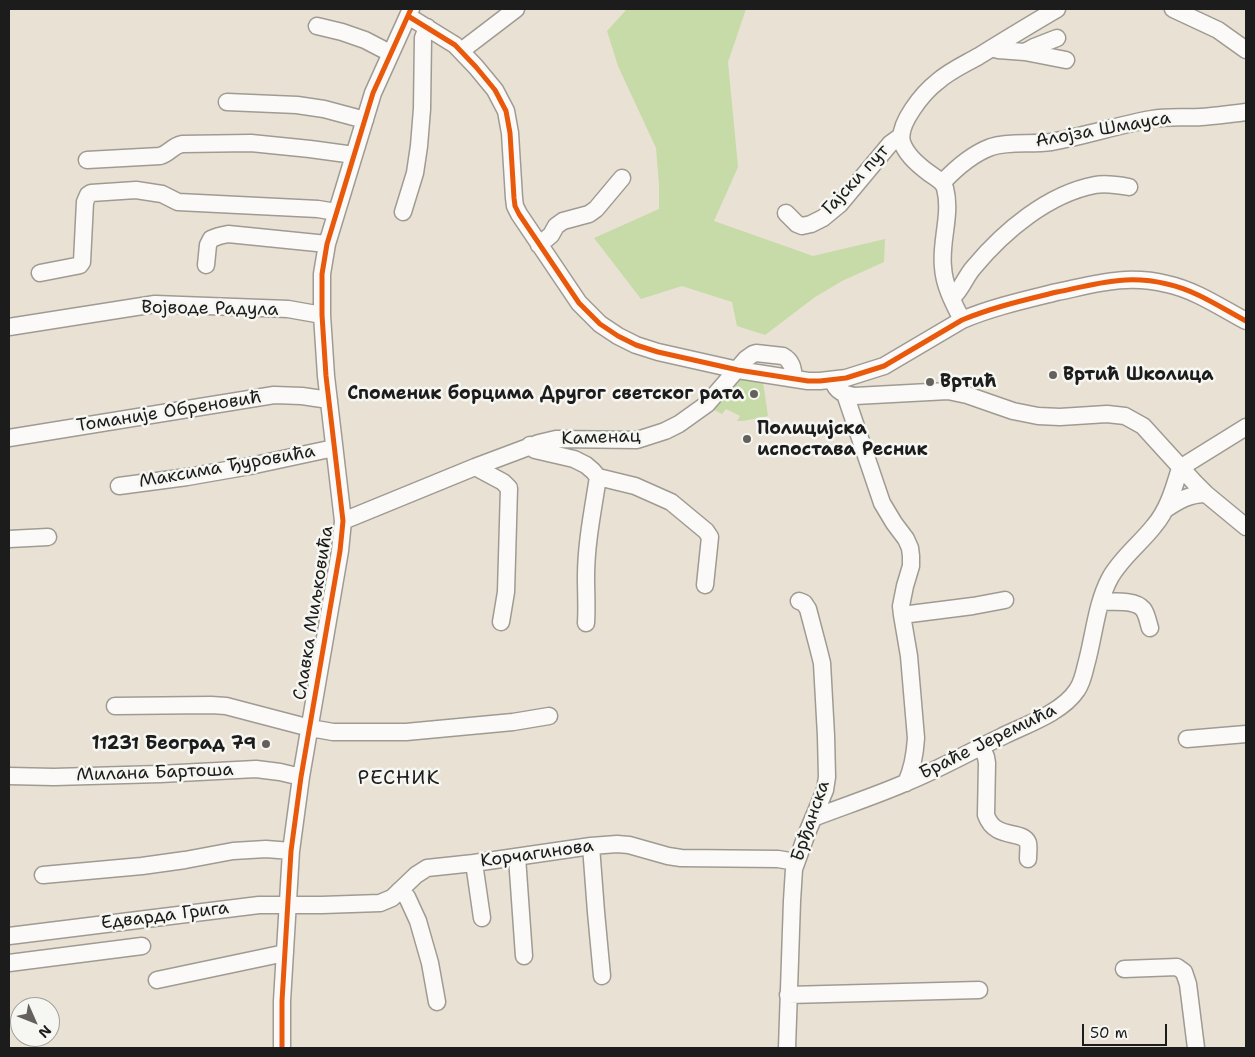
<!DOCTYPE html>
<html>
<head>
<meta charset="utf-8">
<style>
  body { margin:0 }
  #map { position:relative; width:1255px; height:1057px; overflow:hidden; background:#e9e1d3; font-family:"Shantell Sans",sans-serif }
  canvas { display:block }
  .frame { position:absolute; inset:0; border:10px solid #1c1c1c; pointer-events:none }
  .north { position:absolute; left:10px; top:997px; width:50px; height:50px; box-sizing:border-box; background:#f6f6f2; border:1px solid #9f9f9c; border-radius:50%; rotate:134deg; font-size:14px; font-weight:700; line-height:20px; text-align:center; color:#1c1c1c }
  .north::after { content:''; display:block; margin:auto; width:18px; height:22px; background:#64615c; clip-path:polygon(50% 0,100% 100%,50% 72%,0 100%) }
  .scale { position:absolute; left:1082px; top:1024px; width:85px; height:22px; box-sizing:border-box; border:2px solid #1c1c1c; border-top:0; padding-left:6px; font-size:15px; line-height:18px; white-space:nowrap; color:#1c1c1c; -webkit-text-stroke:4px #f6f6f2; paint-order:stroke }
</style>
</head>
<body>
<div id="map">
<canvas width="1255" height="1057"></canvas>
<div class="frame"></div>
<div class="north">N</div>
<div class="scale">50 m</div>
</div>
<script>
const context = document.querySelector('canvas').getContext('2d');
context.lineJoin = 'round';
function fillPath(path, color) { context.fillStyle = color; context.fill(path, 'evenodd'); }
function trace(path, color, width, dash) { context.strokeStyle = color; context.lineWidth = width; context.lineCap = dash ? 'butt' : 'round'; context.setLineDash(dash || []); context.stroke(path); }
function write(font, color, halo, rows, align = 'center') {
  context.font = font + ' "Shantell Sans",sans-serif'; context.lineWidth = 5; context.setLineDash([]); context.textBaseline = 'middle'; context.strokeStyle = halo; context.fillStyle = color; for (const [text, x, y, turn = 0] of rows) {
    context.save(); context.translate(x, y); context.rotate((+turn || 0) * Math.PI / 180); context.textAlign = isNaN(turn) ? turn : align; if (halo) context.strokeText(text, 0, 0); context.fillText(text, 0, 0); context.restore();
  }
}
fillPath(new Path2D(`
  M627,9H746L728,62L738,167L714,221L813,256L885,239L884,262L842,281L815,297L765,335L737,326L732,302L682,286L641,299L594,238L659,209V184L656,148L618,66L607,31Z
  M740,379L763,382L768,416L743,421H737L740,416L726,409L722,414L710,408Z`), '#c6dba7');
const minor = new Path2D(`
  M1173,9L1218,30L1246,50
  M408,16L455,45L476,67L495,90L506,111L510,133L514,198L515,206L519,214L579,303L600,324L618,336L636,345L658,352L738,370L808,381H820L846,378L884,366L962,320C993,307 1025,300 1057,292C1096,284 1126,274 1167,284C1195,290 1220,307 1246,321
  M317,26L342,32L365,40L390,53
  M992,48L998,50L1025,52L1066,60
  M461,51L516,9
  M1025,52L1034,47L1057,38
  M227,102L297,105L324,109L365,120
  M87,160L160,156C170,153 172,146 182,144L251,143L310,149L354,155
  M942,183C956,168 972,154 991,147C1010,141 1032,145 1051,142C1085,136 1118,125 1152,119C1168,116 1184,118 1201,117C1216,116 1231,114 1246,112
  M403,212L415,173L419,146L422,109L423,38L427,27
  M786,213L797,224L802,226L811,224L823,218L840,204L890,144L901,136
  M539,245L551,235L556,226L563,221L589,214L596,209L622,178
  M206,265L208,245L211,239L219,236L228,234L327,244
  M40,273L76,266L80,265L82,262L85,202L88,195L91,193L136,190L162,194L178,202L318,209L336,212
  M952,298C962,289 965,277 974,267C1004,231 1048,194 1095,185C1106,183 1118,185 1129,187
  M962,320C954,304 944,286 943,267C940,242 952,214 945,188C943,181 934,177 929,173C918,165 906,155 902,142C897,124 924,92 937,82C949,71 965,64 979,56C1005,40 1031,24 1057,9
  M9,327L155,304L288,309L322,315
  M833,381C836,392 844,394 855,396L948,391L967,395L1013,411L1038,416L1060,417L1107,414L1125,416L1143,426L1194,482L1206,494L1246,527
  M845,394L882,503L894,523L906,539L910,548L911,556V566L905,586L901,606L902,615L909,656L916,738C915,754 913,768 906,783
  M9,438L274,395L302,396L329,400
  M530,445L535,450L574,459L586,465L593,471L598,477L635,486L671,502L706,531L710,537L705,585
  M475,467L503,482L509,488L506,592L501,622
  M1180,468L1246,427
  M119,486L187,477L250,466L334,448
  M1166,509C1179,500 1190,494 1206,494
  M343,521L475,467L539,443L556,439L637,440L665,431L679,424L707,404L746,359L753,354L756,353L783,356C792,361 793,368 794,378
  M9,539L48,537
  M1101,602C1112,602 1135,599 1143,609C1147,614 1148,622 1150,628
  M902,615L973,606L1005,600
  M586,623C587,608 586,592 586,577C586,543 593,510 598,477
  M115,706L211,705L226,706L310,728L333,732H406L513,722L549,716
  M1187,739L1246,734
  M981,746L986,757L987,763L986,815C995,841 1023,829 1028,843C1029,847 1028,854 1028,859
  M9,776L54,777L160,774L256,769L280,772L301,777
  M813,818C844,806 875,796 905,783C938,770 969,752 1001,737C1025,725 1062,713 1077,690C1082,683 1084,674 1086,665C1094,637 1096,604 1110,578C1121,558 1140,544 1154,526C1168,510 1174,488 1180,468
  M591,846L596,912L602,976
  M517,857L524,956
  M474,863L482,918
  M43,875L142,866L185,860L233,851L266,849L291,851
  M399,891L407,897L418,921L430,963L437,1002
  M9,936L259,905H322L380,903L392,898L416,875L427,868L474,863L591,846L617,844L629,845L668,856L681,858L778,859L796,862
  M9,963L142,946
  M1124,969L1177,967L1184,972L1188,984L1196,1048
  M157,980L285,953
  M788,995L979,990
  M282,1048V1001L291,851L301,777L340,551L343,521L326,376L322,315V274L327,244L373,93L411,9
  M787,1048L792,901L794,869L807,833L825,790L827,777L826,736L822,663L818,647L808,609L804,603L799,601`);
trace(minor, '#9f9b93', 19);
trace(minor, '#fcfaf8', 16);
trace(new Path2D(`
  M408,16L455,45L476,67L495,90L506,111L510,133L514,198L515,206L519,214L579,303L600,324L618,336L636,345L658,352L738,370L808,381H820L846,378L884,366L962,320C993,307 1025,300 1057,292C1096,284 1126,274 1167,284C1195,290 1220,307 1246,321
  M282,1048V1001L291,851L301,777L340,551L343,521L326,376L322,315V274L327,244L373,93L411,9`), '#e8590c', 5);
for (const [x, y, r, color] of [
  [1053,375,5,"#64615c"],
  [930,382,5,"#64615c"],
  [754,394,5,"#64615c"],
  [747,439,5,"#64615c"],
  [266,744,5,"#64615c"]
]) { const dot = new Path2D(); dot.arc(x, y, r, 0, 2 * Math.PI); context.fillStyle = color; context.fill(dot); trace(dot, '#f6f6f2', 2); }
write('18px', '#1c1c1c', '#f6f6f2', [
  ["Алојза Шмауса",1103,130,-10],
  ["Гајски пут",856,180,-47],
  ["Војводе Радула",210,309,1],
  ["Томаније Обреновић",169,412,-9],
  ["Каменац",601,438,-2],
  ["Максима Ђуровића",227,467,-10],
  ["Славка Миљковића",314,613,-81],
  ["Браће Јеремића",988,742,-26],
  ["Милана Бартоша",155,773,-2],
  ["Брђанска",811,821,-71],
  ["Корчагинова",537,854,-8],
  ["Едварда Грига",165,916,-7]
]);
write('bold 18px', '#1c1c1c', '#f6f6f2', [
  ["Вртић Школица",1063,375],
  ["Вртић",940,382],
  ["Споменик борцима Другог светског рата",744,394,"right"],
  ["Полицијска",757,429],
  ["испостава Ресник",757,450],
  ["11231 Београд 79",256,744,"right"]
], 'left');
context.letterSpacing = '1px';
write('20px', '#1c1c1c', '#f6f6f2', [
  ["РЕСНИК",399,779]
]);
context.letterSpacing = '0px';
</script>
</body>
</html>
